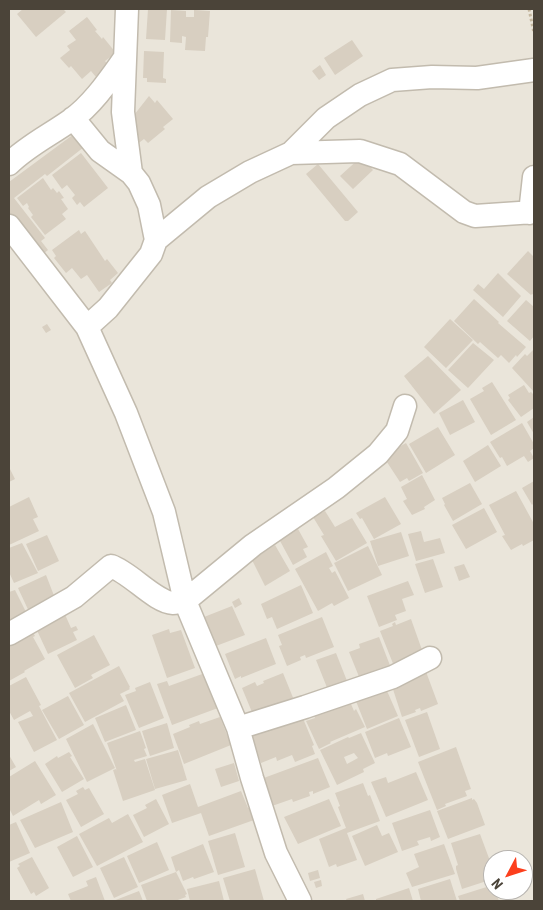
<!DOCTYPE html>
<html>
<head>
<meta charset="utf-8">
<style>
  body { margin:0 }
  #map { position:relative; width:543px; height:910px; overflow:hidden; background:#f6f3ec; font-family:"Roboto Condensed",sans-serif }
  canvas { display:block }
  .frame { position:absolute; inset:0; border:10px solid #4b4439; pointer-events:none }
  .north { position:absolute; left:483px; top:850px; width:50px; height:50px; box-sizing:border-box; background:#fff; border:1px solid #b7b4b0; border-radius:50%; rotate:230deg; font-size:14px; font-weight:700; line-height:20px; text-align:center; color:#4b4439 }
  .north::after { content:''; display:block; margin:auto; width:18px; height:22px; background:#fc3f1d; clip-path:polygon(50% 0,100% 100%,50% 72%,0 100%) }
</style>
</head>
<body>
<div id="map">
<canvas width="543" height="910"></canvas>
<div class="frame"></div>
<div class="north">N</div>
</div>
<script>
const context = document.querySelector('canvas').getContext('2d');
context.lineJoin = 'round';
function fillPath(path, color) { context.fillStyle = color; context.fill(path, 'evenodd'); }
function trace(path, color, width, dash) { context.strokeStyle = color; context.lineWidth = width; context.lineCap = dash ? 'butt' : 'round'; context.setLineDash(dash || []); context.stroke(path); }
fillPath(new Path2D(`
  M9,9H534V901H9ZM493,860H523V890H493Z`), '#eae5da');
fillPath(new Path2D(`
  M23,9H63L66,12L36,37L17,14Z
  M148,9H167L165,40L146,39Z
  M171,10L186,11V17H194V10L210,11L208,37H206L205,51L185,50L186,37L182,36V43L170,42Z
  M87,17L97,30L95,31L102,39L103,37L116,53L105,61L109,66L96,77L91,71L82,79L71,66L69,68L60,58L70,50L67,46L76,40L69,31Z
  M352,40L363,56L335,75L324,58Z
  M144,51L164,52L163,78L166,79V83L147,82V78H143Z
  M320,65L326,75L319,80L312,71Z
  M149,96L155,103L157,100L173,119L163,127L165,129L148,143L144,139L136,145L127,124Z
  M74,134L84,147L47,176L45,174L14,198L45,238L41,241L48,250L43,254L9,216V182Z
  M81,153L108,188L84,207L80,202L77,205L72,198L75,195L67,185L62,189L52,175Z
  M361,157L373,170L353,189L340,176Z
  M318,164L358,212L348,221H345L306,174Z
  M43,178L51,190L53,188L57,193L59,191L64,198L61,199L68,209L62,214L66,219L45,235L31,217L33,215L28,208L29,207L27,203L23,206L17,198Z
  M79,230L81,234L85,231L105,261L107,259L118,273L110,280L112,283L99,292L87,275L81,279L72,268L66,273L54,258L56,256L52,250Z
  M528,251L534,257V295L532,294L531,295L507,274Z
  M498,273L521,296L503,317L473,290L478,284L484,289Z
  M474,299L499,322L498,323L526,347L517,357L516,355L509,363L501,355L498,358L480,342L478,344L454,321Z
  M526,300L534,307V336L530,341L507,321Z
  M450,319L473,340L446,368L424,347Z
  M47,324L51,330L46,333L42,327Z
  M473,343L494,360L468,388L448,370Z
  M534,349V392L512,368L525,354L527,356Z
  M428,356L461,390L434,414L404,376Z
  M492,382L516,420L491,435L470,399L484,391L482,388Z
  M524,385L529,393L531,392L534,395V408L521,417L508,400L510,398L508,395Z
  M463,400L475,422L450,435L439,413Z
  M534,417V434L527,422Z
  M522,423L534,444V448L530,451L534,458L528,462L524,456L507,466L502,457L500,458L490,442Z
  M438,427L455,455L426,473L409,444Z
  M406,443L423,473L409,481L407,478L400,482L383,456Z
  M488,445L501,466L475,482L463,461Z
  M9,467L15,479L9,482Z
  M422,475L435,500L424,507L425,509L412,515L403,501L407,499L401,487Z
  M534,481V503L532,505L522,488Z
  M470,483L482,504L453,521L444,505L445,504L442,498Z
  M516,491L534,524V540L523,546L522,544L511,550L502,536L505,535L489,505Z
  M29,497L38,517L33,519L39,531L9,545V507Z
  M385,497L401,524L374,539L362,518L360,519L356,513Z
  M484,508L497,532L466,549L452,525Z
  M325,511L335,527L352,518L367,543L336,561L321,536L324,535L313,517Z
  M298,529L308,547L303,549L307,557L293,565L279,539Z
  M421,531L424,542L440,538L445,553L416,561L408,534Z
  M401,532L409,556L378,566L370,541Z
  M47,535L59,561L38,571L26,544Z
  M22,543L38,573L14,583L9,572V548Z
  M275,545L290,571L265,586L252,560Z
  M368,546L382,575L348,591L334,563Z
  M326,552L333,566L329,568L332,573L335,571L349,598L334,606L332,603L318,611L295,569Z
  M433,559L443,587L425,593L415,564Z
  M464,564L470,577L459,581L454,567Z
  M46,575L58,606L32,618L18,588Z
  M408,581L414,595L402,599L406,611L395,615L397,620L379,627L367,596Z
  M301,585L313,613L277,629L272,617L267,619L261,604Z
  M15,590L30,620L9,630V592Z
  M239,598L242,604L235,608L232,602Z
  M232,606L245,635L216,646L204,617Z
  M63,610L71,628L76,626L78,630L73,632L77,640L48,654L34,624Z
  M322,617L334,647L306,658L305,655L300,657L301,660L287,666L279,646L282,645L278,635Z
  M411,619L422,650L411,654L413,659L394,666L380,631L393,626L392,624L395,622L396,625Z
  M31,629L35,636L33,637L45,659L24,671L25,672L9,681V643Z
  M169,629L170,633L181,630L195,668L167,678L152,635Z
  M94,635L110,665L91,675L93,678L75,688L57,655Z
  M379,637L391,668L362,684L349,652L360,648L359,644Z
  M266,638L276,664L241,678V676L235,679L225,654Z
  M336,653L349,686L328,690L316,660Z
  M119,666L130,687L129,688L130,689L120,694L124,701L85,722L69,693Z
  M425,669L438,704L421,711L420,708L415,710L416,712L402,717L390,680Z
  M205,673L218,708L172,725L157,684L167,681L169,686Z
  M283,673L296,705L254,717L242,688L255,682L257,686L264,683L263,681Z
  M26,677L41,705L39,706L57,740L34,752L18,722L33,716L30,711L14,720L9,711V686Z
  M150,682L164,718L139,728L125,695L136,691L135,688Z
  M384,684L398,716L367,729L354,696Z
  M68,696L84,725L59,739L42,710Z
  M348,697L354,711L356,709L365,727L330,742L331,743L319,749L306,721L315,718L313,714Z
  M126,705L136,730L105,742L95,718Z
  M427,712L440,749L419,757L405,720Z
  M302,716L314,745L312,746L315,754L295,762L292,755L277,761L276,757L261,763L251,736Z
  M220,717L231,745L184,764L173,734L190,727L189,725L199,721L200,724Z
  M399,718L411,747L388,756L387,753L375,758L365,732Z
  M167,723L174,748L150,756L142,731Z
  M93,724L115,768L87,782L66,739Z
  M140,731L146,748L144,749L147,756L134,760L135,762L145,759L155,790L123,801L113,770L116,769L117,771L107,743Z
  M361,733L375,763L363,769L364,772L337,785L320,750L348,737L349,738ZM354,753L358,758L347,764L344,757Z
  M456,747L471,789L465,791L467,796L445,804L446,806L437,810L418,762Z
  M178,750L187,780L155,789L146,759Z
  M69,752L72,756L70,757L84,779L62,792L45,764L57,756L58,758Z
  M9,755L16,767L9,771Z
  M318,758L330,787L313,794V791L309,792L310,796L293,802L292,799L272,806L261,779Z
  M35,761L56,795L41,804L39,800L13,816L9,808V777Z
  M234,763L239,781L221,787L215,769Z
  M416,772L428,800L386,817L371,782L386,777L388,783Z
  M363,783L368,796L370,795L380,821L347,833L357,860L337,867L336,864L329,867L319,839L346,828L338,807L340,806L335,793Z
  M190,784L198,807L241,791L248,808H250L254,820L209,836L201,813L172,823L162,795Z
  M83,787L85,790L89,788L104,814L81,827L66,800L78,794L76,791Z
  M472,798V800L474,799L477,803L485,825L448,839L437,811Z
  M156,799L169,824L144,837L133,815L147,808L145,805Z
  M329,799L341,826L298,844L284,817Z
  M61,802L73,832L35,848L20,820Z
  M430,810L440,837L431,841L430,837L417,841L419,845L402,851L392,823Z
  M128,814L143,842L97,866L79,834L109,818L112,823Z
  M16,822L30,853L9,862V825Z
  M377,825L382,836L389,833L398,852L365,866L352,836Z
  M235,833L245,867L218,875L208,841Z
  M480,834L493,869V879L462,889L456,869V866L458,865L451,843Z
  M77,836L93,867L73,877L57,847Z
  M157,842L169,870L139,883L127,856Z
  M203,844L214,872L194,879L193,877L183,881L179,870L176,872L171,857Z
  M444,844L455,874L412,887L406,873L419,867L414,854Z
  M32,857L49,888L36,896L34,892L31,894L17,868L20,866L18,864Z
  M124,857L138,887L114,898L100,868Z
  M255,869L264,901H230L223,878Z
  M318,870L320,878L310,881L308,873Z
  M176,872L187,894L185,895L186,897L175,901H147L141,885Z
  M96,877L105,901H71L68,894L88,886L86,881Z
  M450,879L457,901H421L418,889Z
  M321,880L322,886L316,888L314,882Z
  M219,881L224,901H190L187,889Z
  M493,885V890H495L499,901H460L458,896Z
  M409,888L413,901H376V899Z
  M139,891L143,901H113Z
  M363,894L365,901H347L346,899Z`), '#d8cfc1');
const minor = new Path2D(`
  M73,118L100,151L131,173
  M291,153L360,151L400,164L464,212L475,216L534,212
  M9,164C27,146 50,135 71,120C93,104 109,80 124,59
  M530,213L534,177
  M9,226L87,327L126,413L164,512L185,601L238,728L252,778L276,853L300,901
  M156,240L208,197L250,172L291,153L326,118L360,95L392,80L432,77L477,78L534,70
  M87,327L108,308L151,254L156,240L149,205L139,183L131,173L123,112L127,9
  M9,634L74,597L111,566C131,573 155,602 173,603C176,603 181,601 185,601L253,545L336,488L378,454L397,431L405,406
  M238,728L305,707L393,677L430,658`);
trace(minor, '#c2bbae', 25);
trace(new Path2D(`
  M529,9L534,33`), '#c4b79f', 3, [2.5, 2.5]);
trace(minor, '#fff', 22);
</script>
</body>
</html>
